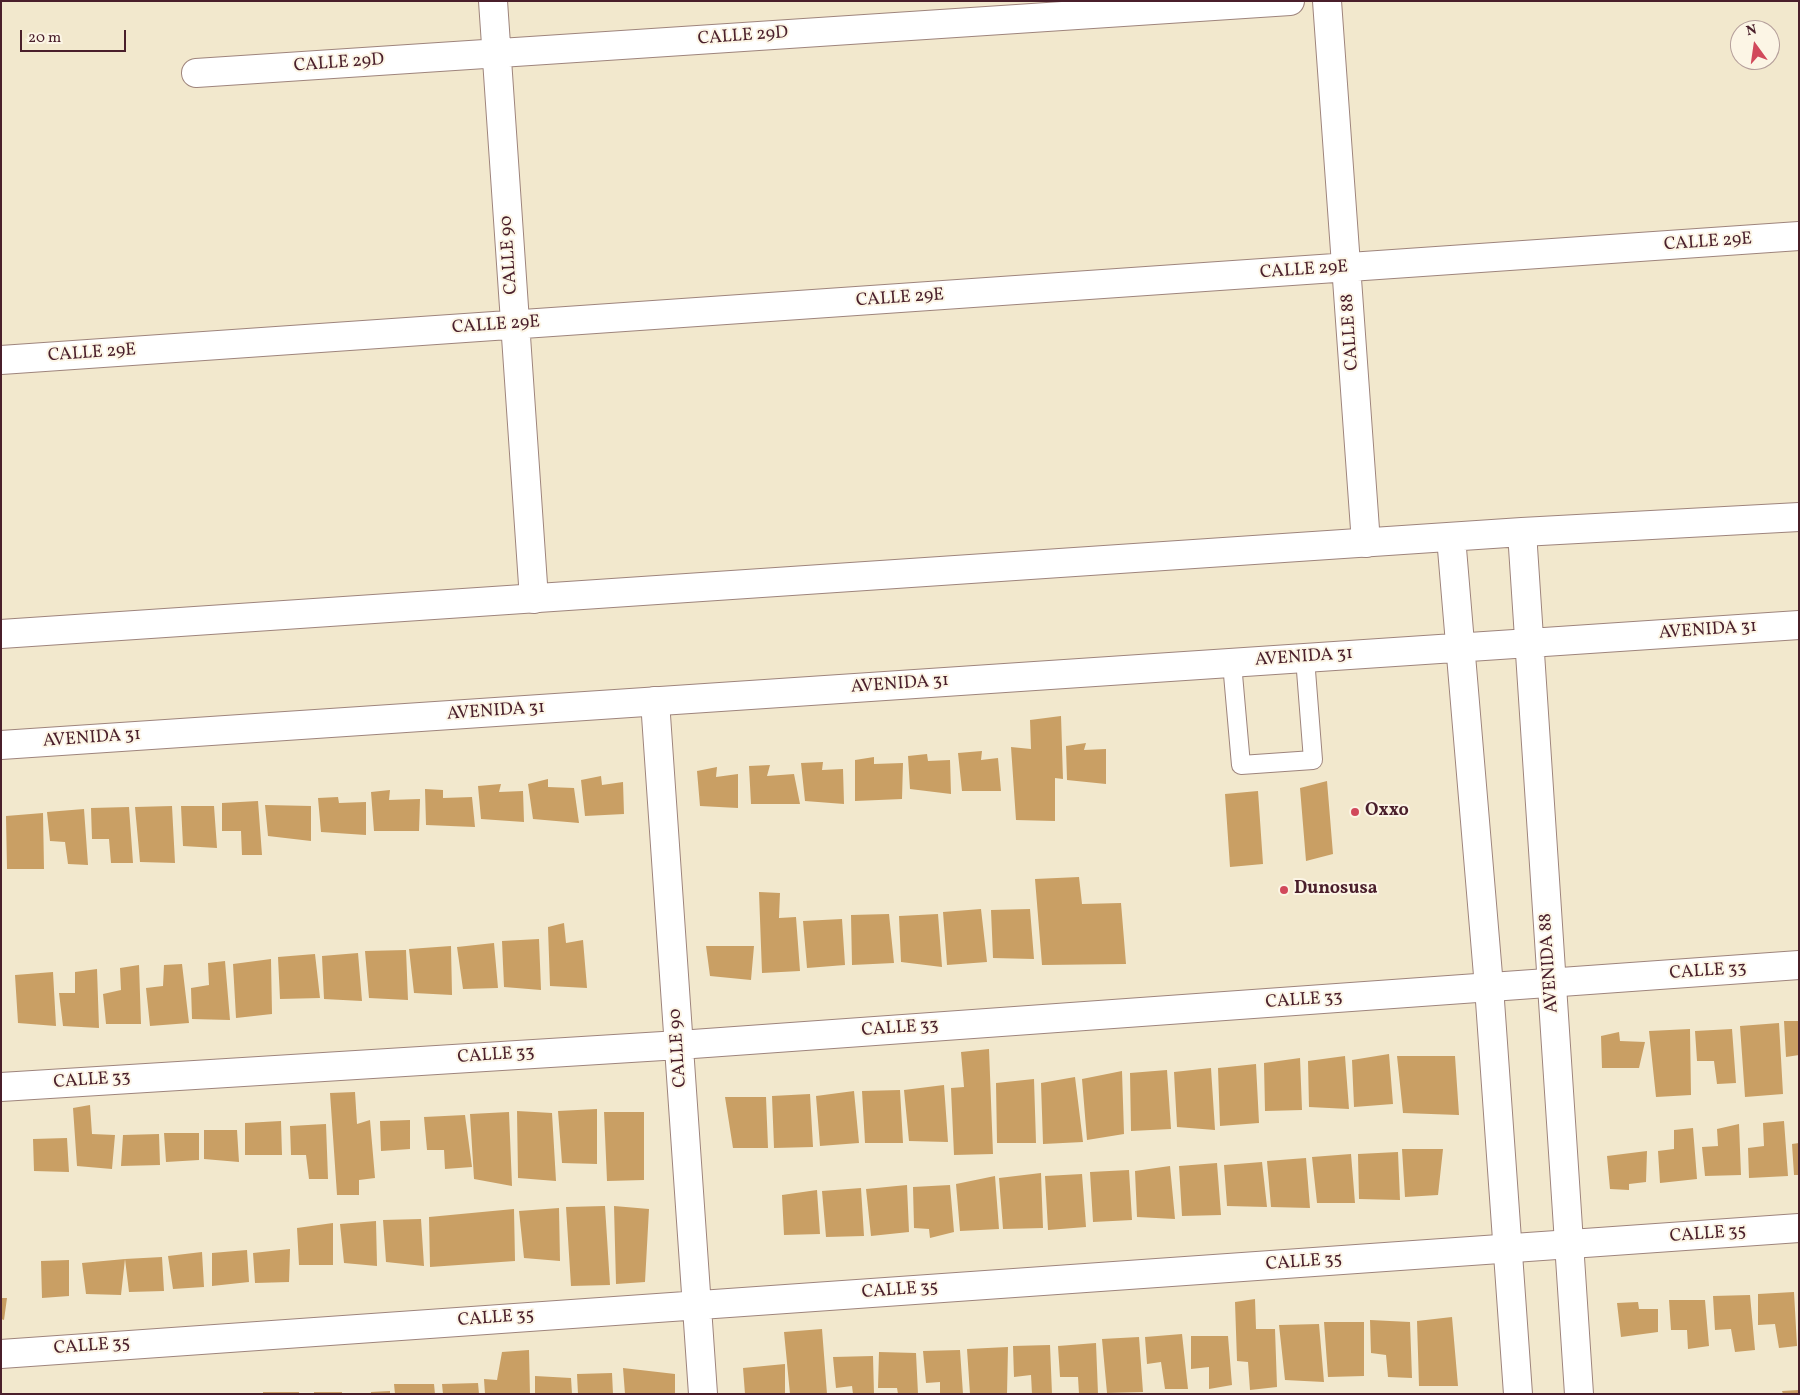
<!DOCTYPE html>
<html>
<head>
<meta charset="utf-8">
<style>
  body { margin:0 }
  #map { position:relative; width:1800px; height:1395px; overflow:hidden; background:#f2e8cd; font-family:Vollkorn,serif }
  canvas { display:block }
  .frame { position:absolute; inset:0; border:2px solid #4a1f2b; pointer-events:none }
  .north { position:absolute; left:1730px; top:20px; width:50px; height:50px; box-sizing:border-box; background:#fcf5e5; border:1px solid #b59f9b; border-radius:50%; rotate:346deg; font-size:14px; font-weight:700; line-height:20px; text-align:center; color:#4a1f2b }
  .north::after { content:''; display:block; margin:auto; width:18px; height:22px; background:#d1495b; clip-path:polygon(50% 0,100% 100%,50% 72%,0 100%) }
  .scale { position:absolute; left:20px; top:30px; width:106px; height:22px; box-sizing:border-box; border:2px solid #4a1f2b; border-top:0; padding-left:6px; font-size:15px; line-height:18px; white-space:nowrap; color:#4a1f2b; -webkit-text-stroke:4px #fcf5e5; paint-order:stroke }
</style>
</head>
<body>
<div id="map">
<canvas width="1800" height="1395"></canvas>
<div class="frame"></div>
<div class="north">N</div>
<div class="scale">20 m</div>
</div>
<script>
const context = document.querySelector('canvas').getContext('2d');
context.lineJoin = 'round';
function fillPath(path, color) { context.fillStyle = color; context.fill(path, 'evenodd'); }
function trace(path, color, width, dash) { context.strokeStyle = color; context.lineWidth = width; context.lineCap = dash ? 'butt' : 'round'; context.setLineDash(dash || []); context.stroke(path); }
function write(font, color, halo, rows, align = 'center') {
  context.font = font + ' Vollkorn,serif'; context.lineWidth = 4; context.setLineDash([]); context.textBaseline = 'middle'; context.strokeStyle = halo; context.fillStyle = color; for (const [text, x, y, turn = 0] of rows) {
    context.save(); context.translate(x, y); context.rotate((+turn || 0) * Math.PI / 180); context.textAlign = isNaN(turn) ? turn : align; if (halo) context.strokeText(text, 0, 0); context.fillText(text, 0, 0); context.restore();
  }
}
fillPath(new Path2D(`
  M1061,716L1063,779L1055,778V821L1016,820L1011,747L1031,749L1030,720Z
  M1086,743L1084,750L1106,749V784L1067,780L1066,746Z
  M982,751L981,760L998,758L1001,791H962L958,753Z
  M927,754L928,761L950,760L951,794L910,789L908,756Z
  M874,757V764L903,763L902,799L855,801V760Z
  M823,762L822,770L843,769L844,804L805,801L801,763Z
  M770,765L767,776L794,774L800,804H751L749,766Z
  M717,767L716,777L738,774V808L700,806L697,771Z
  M601,776L602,785L623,782L624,814L585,816L581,780Z
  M548,779V787L574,788L579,823L533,819L528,784Z
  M1327,781L1333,854L1306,861L1300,788Z
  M501,784L499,792L523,791L524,822L481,819L478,786Z
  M425,789L443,790V798L472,797L475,827L426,825Z
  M390,790L389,800L420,799L419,831H374L371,792Z
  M1258,791L1263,864L1230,867L1225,794Z
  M338,797L339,803L366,802V835L321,832L318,798Z
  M258,801L262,855H242L241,831H222V803Z
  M265,805L311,806V841L268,836Z
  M172,806L175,863L140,862L135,807Z
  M181,806H214L217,848L183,846Z
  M129,807L133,863H111L109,839H92L91,808Z
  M84,809L88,865L68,864L65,842L50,841L47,812Z
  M43,813L44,869H7L6,816Z
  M1079,877L1082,904L1121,903L1126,964L1042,965L1035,879Z
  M759,892L780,893L779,918L796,917L800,971L762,973Z
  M981,909L987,962L947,965L943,912Z
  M1030,909L1034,959L993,958L991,910Z
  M889,914L894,963L852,965L851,915Z
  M938,914L942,967L901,962L899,916Z
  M842,919L845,965L807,968L803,921Z
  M564,923L566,943L583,940L587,988L550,986L548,927Z
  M539,939L541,990L504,987L502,941Z
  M494,943L498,988L463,989L457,947Z
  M451,946L452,995L414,993L409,949Z
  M706,946H754L751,980L710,976Z
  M406,950L408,1000L369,998L365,951Z
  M358,953L362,1001L324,999L322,956Z
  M315,954L320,998L280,999L278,957Z
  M271,959L272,1014L236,1018L233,964Z
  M225,961L230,1020L192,1019L191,988L209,985L208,963Z
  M182,964L189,1023L150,1026L146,988L163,986L164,965Z
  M139,965L141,1024H106L103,994L121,990L120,968Z
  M97,969L99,1028L63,1026L59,993H75V972Z
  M53,972L56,1026L18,1023L15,975Z
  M1784,1021H1799V1055L1786,1057Z
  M1779,1023L1783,1094L1745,1097L1740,1026Z
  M1690,1029L1691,1095L1656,1097L1649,1031Z
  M1732,1029L1736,1083L1717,1084L1714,1061H1697L1695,1031Z
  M1619,1032L1620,1041L1645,1042L1639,1068H1602L1601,1036Z
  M989,1049L993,1154L954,1155L951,1088L964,1087L961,1052Z
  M1389,1054L1393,1104L1354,1107L1352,1060Z
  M1345,1056L1349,1109L1309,1107L1308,1061Z
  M1397,1056H1455L1459,1115L1403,1113Z
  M1300,1058L1302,1110L1265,1111L1264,1063Z
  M1256,1064L1259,1123L1220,1126L1218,1068Z
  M1211,1068L1215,1130L1177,1127L1174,1072Z
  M1167,1070L1171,1129L1131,1131L1130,1073Z
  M1122,1071L1124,1134L1087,1140L1082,1079Z
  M1075,1077L1083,1142L1043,1144L1041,1083Z
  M1034,1079L1036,1143H997L996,1083Z
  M944,1085L948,1142L909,1141L904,1090Z
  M900,1090L903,1143H865L862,1091Z
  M854,1091L859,1143L820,1146L816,1096Z
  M355,1092L357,1124L370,1120L375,1178L359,1180V1195H337L330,1093Z
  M810,1094L813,1147L774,1148L772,1096Z
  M725,1097H766L768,1148H733Z
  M90,1105L92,1134L115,1135L112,1169L77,1166L73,1108Z
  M597,1109V1164L562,1163L558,1111Z
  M517,1111L552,1113L556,1181L518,1178Z
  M509,1112L512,1186L474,1179L470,1114Z
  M604,1112H644V1180L607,1181Z
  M465,1115L472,1167L445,1169L444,1150H427L424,1117Z
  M410,1120V1149L381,1151L380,1121Z
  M281,1121L282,1155H245V1123Z
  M1784,1121L1788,1176L1749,1178L1748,1148L1764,1146L1763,1123Z
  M326,1124L328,1179H309L306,1155H291L290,1126Z
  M1739,1124L1741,1175L1705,1176L1702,1147L1718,1146L1717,1129Z
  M1693,1128L1697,1179L1660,1183L1658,1151L1674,1149V1130Z
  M204,1130H237L239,1162L204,1159Z
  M164,1133H199V1160L166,1162Z
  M159,1134L160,1165L121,1166L123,1135Z
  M67,1138L69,1172L34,1171L33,1139Z
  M1799,1143V1175H1794L1792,1144Z
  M1402,1149H1443L1438,1195L1405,1197Z
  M1647,1151L1646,1182L1629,1184V1190L1610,1189L1607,1156Z
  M1398,1152L1400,1200L1359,1199L1358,1154Z
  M1351,1154L1355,1203H1317L1312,1157Z
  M1306,1158L1310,1208L1271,1207L1267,1161Z
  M1262,1162L1267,1207L1227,1206L1224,1165Z
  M1217,1163L1221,1215L1182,1216L1179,1166Z
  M1170,1166L1175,1219L1137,1217L1135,1171Z
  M1129,1170L1132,1220L1093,1222L1090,1172Z
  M1041,1173L1043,1228L1003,1229L999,1178Z
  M1082,1174L1086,1227L1048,1230L1045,1176Z
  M995,1176L999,1229L960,1231L956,1184Z
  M907,1185L909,1232L871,1236L866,1189Z
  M950,1185L954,1232L930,1238L929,1229L914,1228L913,1187Z
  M861,1188L864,1236L826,1237L822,1191Z
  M817,1190L820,1234L784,1235L782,1195Z
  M605,1206L610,1285L571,1286L566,1207Z
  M614,1206L649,1209L645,1282L616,1284Z
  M559,1208L560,1261L524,1258L519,1211Z
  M514,1209L515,1261L430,1267L429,1217Z
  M421,1219L424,1266L386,1262L383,1220Z
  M376,1221L377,1266L344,1263L340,1224Z
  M333,1223V1265H299L297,1228Z
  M290,1249L289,1282L255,1283L253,1253Z
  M247,1250L249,1282L212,1286V1253Z
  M202,1252L204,1287L173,1289L168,1256Z
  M162,1257L164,1291L129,1292L125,1259Z
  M125,1259L121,1295L86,1294L82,1263Z
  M69,1260V1296L42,1298L41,1261Z
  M1794,1292L1797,1346L1779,1348L1775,1324L1758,1325V1294Z
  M1750,1295L1755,1350L1735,1352L1731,1329L1715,1330L1713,1296Z
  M1,1298H7L4,1320L1,1319Z
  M1255,1299L1256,1329H1275L1277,1387L1250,1390L1248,1362L1237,1361L1235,1302Z
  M1669,1300H1705L1709,1346L1688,1349L1687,1330H1671Z
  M1638,1302L1639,1309H1658V1332L1621,1337L1617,1303Z
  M1452,1317L1458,1386H1419L1417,1321Z
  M1370,1320L1410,1322L1412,1378L1388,1377L1386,1355L1371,1353Z
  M1324,1322H1364V1376L1328,1377Z
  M1319,1324L1324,1382L1285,1380L1279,1325Z
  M822,1329L827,1394H790L784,1332Z
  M1182,1334L1188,1389H1165L1161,1362L1147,1364L1145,1337Z
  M1191,1336H1228L1232,1385L1209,1389V1367L1191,1369Z
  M1139,1337L1143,1392L1107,1393L1102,1339Z
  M1096,1343L1098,1394H1079L1078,1377H1060L1058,1346Z
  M1050,1345L1052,1394H1032L1031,1375L1014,1377L1013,1346Z
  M1008,1347L1007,1394H970L967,1349Z
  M529,1350L530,1394H485L484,1379L497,1380L502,1352Z
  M960,1350L963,1394H940V1382L926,1383L923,1351Z
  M879,1352L916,1353L918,1394H898L897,1388H878Z
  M873,1356L874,1394H853L852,1386L836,1388L833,1357Z
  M785,1364V1394H745L743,1368Z
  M623,1368L675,1374V1394H625Z
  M612,1373L613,1394H578L577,1374Z
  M535,1376L571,1378L572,1394H535Z
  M478,1383L479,1394H443L442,1384Z
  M394,1384H434L435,1394H395Z
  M1799,1390V1394H1783L1782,1391Z
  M390,1391V1394H371V1392Z
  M263,1392H299V1394H263Z
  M314,1392H342V1394H314Z`), '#c99f64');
const service = new Path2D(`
  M1232,663L1241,765L1313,760L1305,658`);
const minor = new Path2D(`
  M493,1L534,599
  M1327,1L1366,543
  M196,73L1290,1
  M1,360L1799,236
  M655,701L703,1394
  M1,1087L679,1045L1799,965
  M1,1354L1799,1228`);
const secondary = new Path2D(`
  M1522,532L1579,1394
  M1451,537L1489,987L1518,1394
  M1,634L1522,532L1799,517
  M1,745L1799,625`);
trace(service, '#9e847c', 20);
trace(minor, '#9e847c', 30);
trace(secondary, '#9e847c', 30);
trace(service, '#fff', 18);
trace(minor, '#fff', 28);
trace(secondary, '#fff', 28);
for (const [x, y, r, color] of [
  [1355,812,5,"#d1495b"],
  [1284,890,5,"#d1495b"]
]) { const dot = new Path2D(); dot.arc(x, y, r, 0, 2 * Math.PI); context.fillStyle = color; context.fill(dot); trace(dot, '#fcf5e5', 2); }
write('18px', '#4a1f2b', '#fcf5e5', [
  ["CALLE 29D",743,37,-4],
  ["CALLE 29D",339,64,-4],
  ["CALLE 29E",1708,243,-4],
  ["CALLE 90",510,255,-94],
  ["CALLE 29E",1304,271,-4],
  ["CALLE 29E",900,299,-4],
  ["CALLE 29E",496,326,-4],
  ["CALLE 88",1351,332,-94],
  ["CALLE 29E",92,354,-4],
  ["AVENIDA 31",1708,631,-4],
  ["AVENIDA 31",1304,658,-4],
  ["AVENIDA 31",900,685,-4],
  ["AVENIDA 31",496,712,-4],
  ["AVENIDA 31",92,739,-4],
  ["AVENIDA 88",1550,963,-94],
  ["CALLE 33",1708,972,-4],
  ["CALLE 33",1304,1001,-4],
  ["CALLE 33",900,1029,-4],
  ["CALLE 90",679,1048,-94],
  ["CALLE 33",496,1056,-4],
  ["CALLE 33",92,1081,-4],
  ["CALLE 35",1708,1235,-4],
  ["CALLE 35",1304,1263,-4],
  ["CALLE 35",900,1291,-4],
  ["CALLE 35",496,1319,-4],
  ["CALLE 35",92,1347,-4]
]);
write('bold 18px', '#4a1f2b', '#fcf5e5', [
  ["Oxxo",1365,812],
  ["Dunosusa",1294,890]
], 'left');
</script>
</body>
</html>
